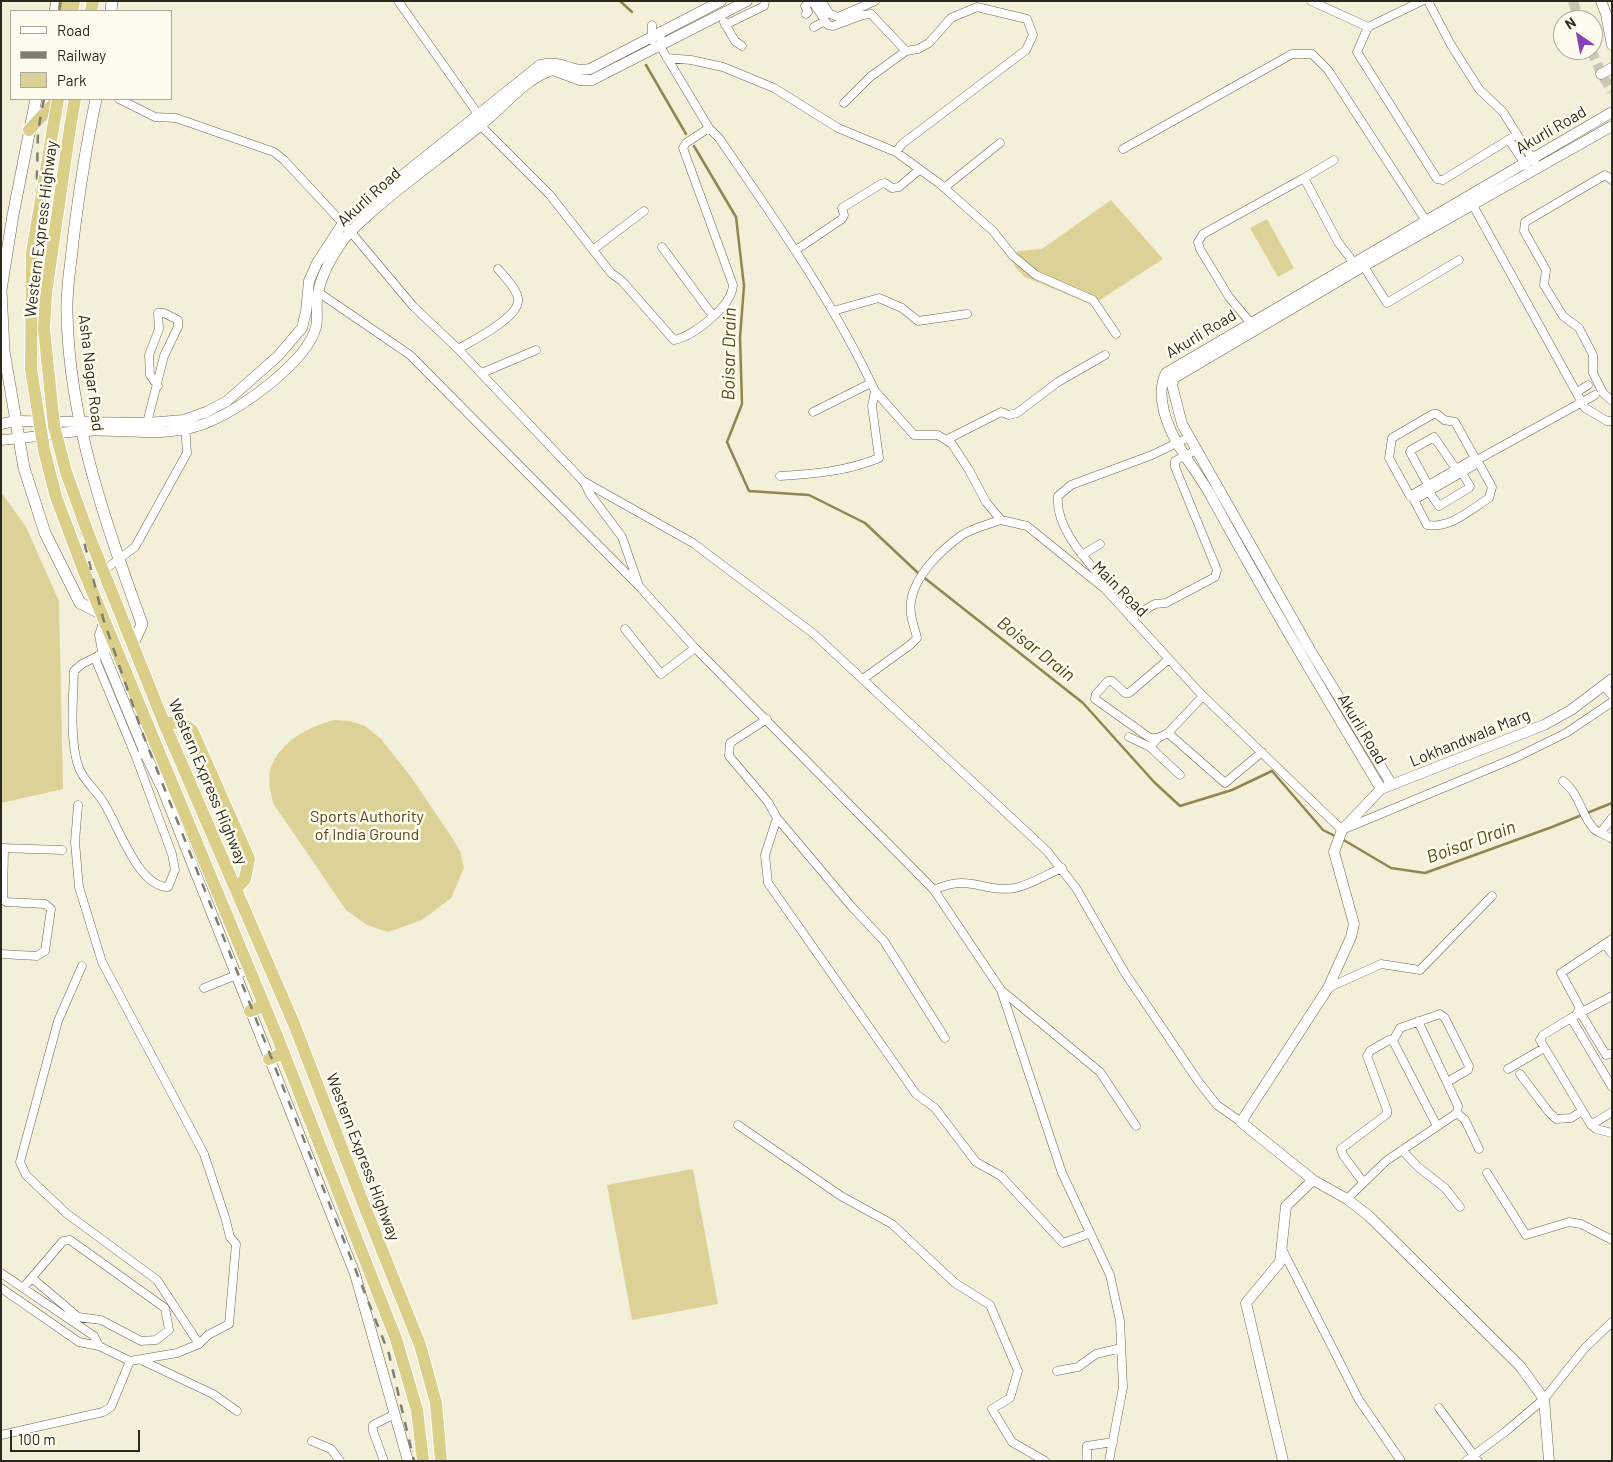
<!DOCTYPE html>
<html>
<head>
<meta charset="utf-8">
<style>
  body { margin:0 }
  #map { position:relative; width:1613px; height:1462px; overflow:hidden; background:#f3efd8; font-family:Barlow,sans-serif }
  canvas { display:block }
  .frame { position:absolute; inset:0; border:2px solid #2a2920; pointer-events:none }
  .legend { position:absolute; left:10px; top:10px; width:162px; height:90px; box-sizing:border-box; background:#fefcee; border:1px solid #a9a89c; margin:0; padding:6px 9px; list-style:none; font-size:15px; color:#2a2920 }
  .legend li { display:flex; align-items:center; gap:10px; height:25px }
  .legend b { width:25px; border:1px solid #a9a89c }
  .north { position:absolute; left:1553px; top:10px; width:50px; height:50px; box-sizing:border-box; background:#fefcee; border:1px solid #a9a89c; border-radius:50%; rotate:327deg; font-size:14px; font-weight:700; line-height:20px; text-align:center; color:#2a2920 }
  .north::after { content:''; display:block; margin:auto; width:18px; height:22px; background:#8842b5; clip-path:polygon(50% 0,100% 100%,50% 72%,0 100%) }
  .scale { position:absolute; left:10px; top:1430px; width:130px; height:22px; box-sizing:border-box; border:2px solid #2a2920; border-top:0; padding-left:6px; font-size:15px; line-height:18px; white-space:nowrap; color:#2a2920; -webkit-text-stroke:4px #fefcee; paint-order:stroke }
</style>
</head>
<body>
<div id="map">
<canvas width="1613" height="1462"></canvas>
<div class="frame"></div>
<ul class="legend">
<li><b style="height:6px;background:#fff"></b>Road</li>
<li><b style="height:6px;background:#807e6f"></b>Railway</li>
<li><b style="height:14px;background:#dcd298"></b>Park</li>
</ul>
<div class="north">N</div>
<div class="scale">100 m</div>
</div>
<script>
const context = document.querySelector('canvas').getContext('2d');
context.lineJoin = 'round';
function fillPath(path, color) { context.fillStyle = color; context.fill(path, 'evenodd'); }
function trace(path, color, width, dash) { context.strokeStyle = color; context.lineWidth = width; context.lineCap = dash ? 'butt' : 'round'; context.setLineDash(dash || []); context.stroke(path); }
function write(font, color, halo, rows, align = 'center') {
  context.font = font + ' Barlow,sans-serif'; context.lineWidth = 5; context.setLineDash([]); context.textBaseline = 'middle'; context.strokeStyle = halo; context.fillStyle = color; for (const [text, x, y, turn = 0] of rows) {
    context.save(); context.translate(x, y); context.rotate((+turn || 0) * Math.PI / 180); context.textAlign = isNaN(turn) ? turn : align; if (halo) context.strokeText(text, 0, 0); context.fillText(text, 0, 0); context.restore();
  }
}
fillPath(new Path2D(`
  M1111,200L1163,259L1092,305L1025,277L1015,267L1012,257L1018,251L1042,249Z
  M1267,219L1294,268L1278,277L1250,228Z
  M1,492L26,527L59,601L63,789L1,803Z
  M334,720L350,721L365,726L381,739L411,777L451,836L460,851L464,868L451,898L422,920L388,932L367,925L346,910L273,803C271,792 267,779 271,768C279,742 310,726 334,720Z
  M693,1169L718,1304L632,1320L607,1185Z`), '#dcd298');
trace(new Path2D(`
  M620,1L632,12
  M646,65L686,134
  M694,146L736,217L744,286L740,337L742,404L727,442L749,491L809,495L865,523L917,572L1083,703L1154,782L1180,806L1232,790L1272,771L1323,830L1337,837
  M1342,839L1391,868L1425,873L1552,827L1612,803`), '#908653', 2.5);
trace(new Path2D(`
  M1573,1L1579,20
  M1591,50L1602,75L1612,91`), '#cbc7b3', 10, [10, 5]);
const minor = new Path2D(`
  M398,1L478,114
  M812,1L828,25L833,26L863,15L871,14L906,51
  M821,1L830,14L838,17L875,1
  M1311,1L1368,27L1422,1
  M1428,1L1451,45L1479,89L1503,112L1535,163
  M806,14L808,12L805,6L811,1
  M724,22L735,41L742,46
  M725,25L764,6L765,1
  M814,27L825,21
  M1368,27L1357,52L1437,179L1443,180L1516,135
  M661,31L660,46L709,128L719,138C775,220 833,301 875,391L872,406L879,458C848,471 814,474 780,476
  M652,40V25
  M667,58L691,60L723,67L774,88L838,128L896,152L940,184L993,231L1013,256L1036,275L1093,300L1116,334
  M119,99L155,117L176,118L274,152L284,160L350,231L413,306L458,349L583,481L693,543L814,634L1047,851L1076,888L1125,973L1198,1081L1217,1105L1241,1122
  M844,103L870,77L906,51L918,49L929,43L951,18L977,7L1027,19L1033,35L1026,50L902,144L896,152
  M481,126L550,195L611,273L622,281L674,340C694,336 732,306 733,285L683,148L686,143L709,128
  M1509,140L1527,167
  M1123,149L1292,54H1312L1328,70L1428,224
  M1304,178L1334,160
  M1612,180L1605,175L1525,222L1524,231L1546,270L1544,285L1563,316L1579,328L1593,355V373L1603,393L1612,401
  M944,188L1000,143
  M1470,200L1585,408L1607,421H1612
  M662,247L713,316
  M594,249L644,211
  M796,250L842,219L844,215L842,208L881,184L885,183L892,188L899,187L919,170
  M1361,262L1387,303L1459,260
  M318,292L410,355L638,585L695,648L934,890L1001,990L1062,1173L1110,1275L1120,1321L1123,1387L1109,1461
  M833,311L879,298L902,308L918,321L967,314
  M1254,327L1229,297L1200,249L1198,242L1203,234L1304,178L1338,242L1354,263
  M458,349C472,341 516,319 518,302C520,292 504,276 498,269
  M482,373L536,350
  M875,391L914,435H938L952,444L969,470L986,502L1001,520L1027,526L1105,589L1201,694L1342,830L1515,758L1566,733L1612,702
  M1577,392L1588,385
  M813,412L871,383
  M147,423L164,356L178,327V320L164,313H158L159,329L149,355L150,375L158,386
  M946,440L1001,412L1009,415L1017,413L1058,382L1105,355
  M1475,458L1410,496L1389,458L1392,438L1433,414H1437L1444,420L1455,422L1475,458L1477,460L1492,487L1489,498C1470,510 1450,529 1427,525L1414,500L1478,463
  M1477,460L1595,395
  M584,482L590,494L622,537L638,583
  M1428,485L1410,452L1411,450L1434,437L1456,469
  M1429,492L1439,506L1469,488L1470,486L1462,473
  M1082,555L1100,544
  M103,571L135,547L187,453L185,424
  M1099,575C1081,554 1055,525 1058,496L1071,485L1152,455L1189,437
  M1131,618L1155,604L1166,603L1215,577L1217,570L1175,467V461L1196,450
  M625,629L661,674L695,648
  M113,646L96,657L97,663L136,757L140,755
  M96,657L82,664L74,671C73,699 70,736 77,762C81,778 93,787 102,800C118,823 137,887 168,887L175,870L172,854L136,757
  M1169,659L1129,693H1125L1112,681H1108L1096,694L1095,699L1150,738H1158L1168,733L1225,783L1262,752
  M863,679L910,645L917,638C914,625 909,615 911,601C915,575 941,550 962,535C973,528 989,524 1001,520
  M1604,686L1612,695
  M767,719L730,743L729,756L768,802L777,818L765,855L768,883L916,1094L935,1108L976,1162L1001,1176L1063,1243L1088,1234
  M1168,733L1203,696
  M1129,737L1150,747
  M1158,738L1150,747L1180,775
  M1563,781C1580,794 1581,815 1594,829C1598,833 1607,835 1612,839
  M777,818L852,907L884,941L945,1038
  M1601,832L1612,818
  M1,848L62,850
  M934,890C971,873 981,893 1015,888C1030,885 1047,874 1062,868
  M1612,939L1561,973L1580,1008L1576,1015L1543,1035L1540,1040L1591,1125L1596,1129L1612,1133
  M1605,944L1612,954
  M1,954L37,956L45,951L51,909L45,904L6,902L3,899L4,848
  M82,966L58,1021L20,1162L26,1175L66,1213L157,1280L199,1344
  M204,988L249,970
  M1328,988L1381,964L1420,970L1492,896
  M1001,990L1100,1072L1136,1126
  M1580,1012L1606,1055L1612,1053
  M1578,1014L1612,996
  M1571,1018L1612,1087
  M1418,1021L1458,1106L1457,1113L1465,1120L1479,1149
  M1393,1041L1400,1028L1440,1014L1445,1018L1469,1066L1468,1070L1447,1082
  M1508,1069L1544,1048
  M1520,1074L1548,1111L1556,1119L1571,1118L1582,1111
  M738,1125L841,1196L892,1224L955,1283L990,1305L1018,1371L1010,1398L992,1409L1012,1442L1045,1461
  M1591,1125L1612,1112
  M1402,1150L1418,1167L1445,1188L1460,1207
  M1487,1173L1526,1235L1569,1222L1581,1224L1612,1240
  M1363,1182L1343,1155L1341,1149L1387,1114V1110L1367,1056L1370,1051L1389,1040L1393,1041L1437,1126
  M1347,1199L1386,1161L1457,1113
  M1282,1249L1359,1400L1401,1461
  M1,1273L94,1336L99,1346
  M1,1288L79,1342L99,1346L130,1361L177,1353L199,1344L208,1335L229,1324L236,1244L230,1237L225,1217L204,1154L102,962L79,887L75,842L78,805
  M23,1288L63,1241L70,1240L165,1308L169,1330L156,1340L141,1341L101,1320L78,1317L32,1278
  M143,1361L213,1394L237,1411
  M1057,1371L1078,1367L1096,1354L1121,1348
  M1439,1408L1478,1461
  M1,1435L103,1412L111,1407L130,1361
  M312,1441L331,1449L340,1461
  M1087,1458V1446L1113,1442
  M384,1461L373,1431V1425L395,1414
  M1466,1461L1505,1432L1544,1399L1584,1349L1612,1322`);
const tertiary = new Path2D(`
  M1601,1L1606,14L1612,45
  M1601,74L1612,68
  M1,424L15,421L147,423L184,420L206,412L227,401L278,356L302,328L306,312L309,281L317,263L343,223L540,65C564,59 568,73 590,69L721,1
  M1,440C28,438 54,433 80,431C124,428 170,440 211,421C243,407 307,362 316,327C318,318 316,309 317,300C319,279 330,259 342,242C351,229 363,220 374,210C408,180 446,154 481,125C503,108 525,78 553,70L580,80H592L747,1
  M104,623L100,635L103,651L145,753L162,788L355,1274L408,1461
  M1392,785L1309,648L1182,424L1172,385L1174,378L1364,266L1612,126
  M1381,789C1323,692 1265,595 1211,496C1199,474 1181,454 1171,431C1163,413 1157,391 1166,373L1612,112
  M1283,1461L1246,1303L1280,1262L1286,1206L1313,1180
  M1549,1461L1544,1399L1520,1366L1369,1216L1347,1199L1313,1180L1241,1122L1328,988L1351,937L1354,924L1334,852L1342,830L1381,789L1544,725L1571,710L1612,679`);
const secondary = new Path2D(`
  M55,11L57,1
  M111,11L112,1
  M36,99L13,215L1,290L4,351L24,468L45,533L80,603L100,613
  M96,99C86,146 79,193 73,241C71,264 66,289 67,313C69,421 106,524 142,624L133,644`);
const trunk = new Path2D(`
  M64,1V11
  M72,11L74,1
  M91,11L93,1
  M70,128L75,99
  M29,130L58,99
  M88,533L164,723L294,1024L360,1195L420,1345L436,1403L441,1461
  M83,569L275,1031L396,1339L417,1410L423,1461
  M164,723H181L192,730L249,859L245,879L236,889
  M250,1011L264,1006
  M269,1059L284,1053`);
trace(minor, '#6b6853', 9);
trace(tertiary, '#6b6853', 11);
trace(secondary, '#6b6853', 12);
trace(trunk, '#fff', 14);
trace(minor, '#fff', 8);
trace(tertiary, '#fff', 10);
trace(secondary, '#fff', 11);
trace(trunk, '#dace88', 12);
trace(new Path2D(`
  M59,11L61,1
  M44,99L38,131L36,214L40,306L48,382L65,465L103,618L142,732L389,1354L414,1461`), '#807e6f', 2.5, [9, 9]);
const trunkBridge = new Path2D(`
  M58,99L32,253L31,369L44,450L56,497L83,569
  M70,128L46,293L44,329L54,426L66,472L88,533`);
trace(trunkBridge, '#fff', 14, []);
trace(trunkBridge, '#dace88', 12);
write('16px', '#2a2920', '#fefcee', [
  ["Akurli Road",1551,130,-30],
  ["Akurli Road",369,197,-42],
  ["Western Express Highway",41,229,-83],
  ["Akurli Road",1201,334,-31],
  ["Asha Nagar Road",91,373,83],
  ["Main Road",1120,589,45],
  ["Akurli Road",1362,729,59],
  ["Lokhandwala Marg",1470,738,-22],
  ["Western Express Highway",208,782,67],
  ["Western Express Highway",363,1157,69]
]);
write('16px', '#524913', '#fefcee', [
  ["Sports Authority",367,817],
  ["of India Ground",367,835]
]);
write('italic 18px', '#524912', '#fefcee', [
  ["Boisar Drain",729,354,-89],
  ["Boisar Drain",1036,649,38],
  ["Boisar Drain",1471,842,-20]
]);
</script>
</body>
</html>
